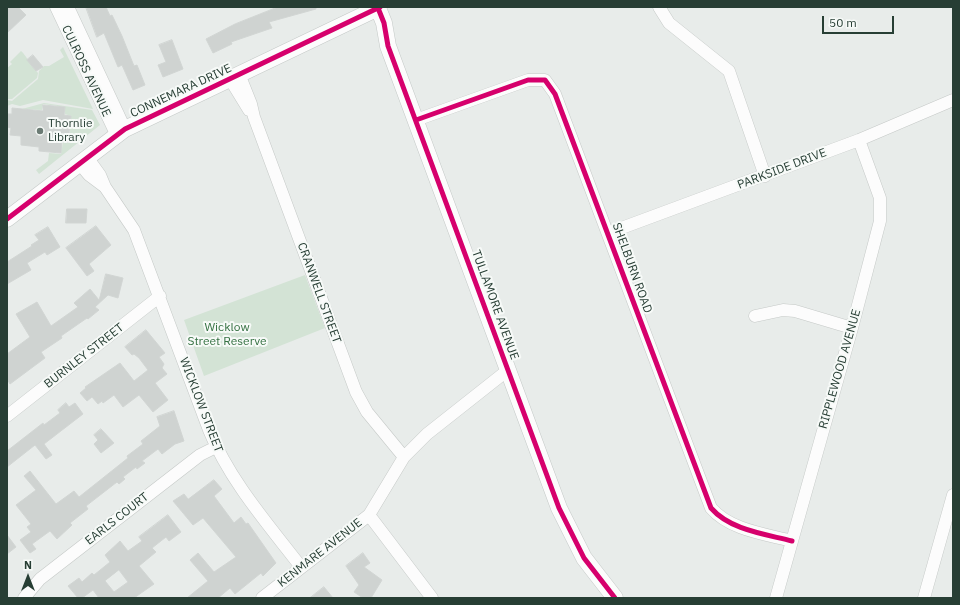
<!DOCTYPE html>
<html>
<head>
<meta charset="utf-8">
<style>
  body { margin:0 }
  #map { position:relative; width:960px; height:605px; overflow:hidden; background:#e8ecea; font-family:"IBM Plex Sans",sans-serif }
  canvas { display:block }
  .frame { position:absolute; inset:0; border:8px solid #273e34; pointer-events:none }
  .north { position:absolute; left:8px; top:557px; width:40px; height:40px; -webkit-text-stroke:3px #f7faf8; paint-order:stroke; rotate:0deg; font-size:11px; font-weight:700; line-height:16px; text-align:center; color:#273e34 }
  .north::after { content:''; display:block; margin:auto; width:14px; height:18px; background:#273e34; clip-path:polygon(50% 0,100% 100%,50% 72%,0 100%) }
  .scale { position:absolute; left:822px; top:16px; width:72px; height:18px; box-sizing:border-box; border:2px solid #273e34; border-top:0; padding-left:5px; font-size:12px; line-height:14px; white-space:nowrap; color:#273e34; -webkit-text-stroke:3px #f7faf8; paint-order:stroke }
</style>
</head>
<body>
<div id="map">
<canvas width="960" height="605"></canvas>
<div class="frame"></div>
<div class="north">N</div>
<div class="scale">50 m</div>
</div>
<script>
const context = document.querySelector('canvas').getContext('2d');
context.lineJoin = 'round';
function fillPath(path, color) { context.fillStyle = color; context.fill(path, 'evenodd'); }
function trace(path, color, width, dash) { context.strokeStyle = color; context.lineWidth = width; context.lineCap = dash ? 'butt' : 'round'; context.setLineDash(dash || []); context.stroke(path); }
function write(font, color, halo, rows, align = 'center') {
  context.font = font + ' "IBM Plex Sans",sans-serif'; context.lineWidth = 4; context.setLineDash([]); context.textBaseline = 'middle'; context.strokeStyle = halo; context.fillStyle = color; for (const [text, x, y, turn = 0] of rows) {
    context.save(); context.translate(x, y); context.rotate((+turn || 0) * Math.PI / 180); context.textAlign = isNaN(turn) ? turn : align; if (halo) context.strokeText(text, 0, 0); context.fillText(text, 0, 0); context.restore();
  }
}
fillPath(new Path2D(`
  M63,47L93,109L43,100L20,106L12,104L7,106V100L12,101L38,79L39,71L44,66H49L64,57L60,50Z
  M21,51C25,54 33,68 38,73L37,78L12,99H7V68L12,64L10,62Z
  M44,103L92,110L100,125L39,174L36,170L48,161L49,153L61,154L63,142L69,143L71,116L65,114V107L43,104L42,110L22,109Z
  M305,275L325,328L204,376L184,320Z`), '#d3e3d5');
const building = new Path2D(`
  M7,7H18L26,15L7,33Z
  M86,7H106L110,16L112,15L122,36L134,66L137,65L145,85L133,90L122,65L118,67L104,33L97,37Z
  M278,7H316V9L269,22L272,28L231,42L232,44L213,53L206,39L235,24Z
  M172,40L183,69L163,77L158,65L166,62L159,45Z
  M33,55L43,67L36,71L27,60Z
  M43,105L65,107L64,115L71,116L68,142L62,141L61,153L39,151V147L21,145V136L10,135L11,128L7,127V114H12V108L43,111Z
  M67,209H87L86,223H66Z
  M96,226L111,245L89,264L94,271L87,276L66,248Z
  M48,227L60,247L47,255L45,252L27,263L31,270L7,284V262L32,246L31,245L39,240L35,235Z
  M106,274L123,278L118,298L108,295L95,307L99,310L88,319L87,318L61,336L62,338L41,352L45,358L10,384L7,379V354L30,337L16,314L37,302L51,326L78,307L74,303L90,289L99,300Z
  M146,330L165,353L159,357L164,364L162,368L167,374L155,383L168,400L153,412L139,395L123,407L114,395L103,403L102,401L98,404L92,397L87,401L80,393L86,388L85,387L120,363L134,381L148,370L139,358L134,354L132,355L125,347Z
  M66,403L69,407L75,403L83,414L44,444L52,455L46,459L35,445L7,467V451L43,423L44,425L60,413L58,410Z
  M174,411L184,441L175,444L162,454L158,449L142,461L145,463L137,469L136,467L123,477L125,479L119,484L117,482L86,506L88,509L70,523L72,525L57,539L50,531L32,544L36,549L30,553L20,540L31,532L27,527L31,524L16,505L36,490L24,476L30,471L56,504L74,491L79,497L128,458L127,456L143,444L141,441L160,426L157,417Z
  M101,429L114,443L101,453L94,444L98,440L94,435Z
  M214,480L222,489L214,496L234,523L241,517L246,524L248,523L276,563L263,576L261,573L235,594L230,588L218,598H187L208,581L190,560L198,553L214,572L236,557L203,518L193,525L173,501L184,494L188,499Z
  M168,515L181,532L169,541L166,537L152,548L156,552L139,566L154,584L134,598H99L93,590L82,598H78L68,586L79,578L82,582L92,573L94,575L110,562L105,555L120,541L128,551L142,541L139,537ZM119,570L128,582L114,592L105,581Z
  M7,535L16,547L7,554Z
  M363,553L370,563L364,567L382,580L371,598H363L354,592L359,585L346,566Z
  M324,587L333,598H310Z`);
fillPath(building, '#cfd3d1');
trace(building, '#d1d5d3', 1);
const street = new Path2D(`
  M56,7L116,134
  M68,7L125,129
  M659,7L669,23L729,71L765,176
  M239,74L251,104L254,117L356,392L367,412L404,457
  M230,79L249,110
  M416,120L528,80H545L555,94L711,508C730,530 765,534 792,541
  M87,157L100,175L105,187L134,230L209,430C230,481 267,523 301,567
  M79,163L89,175L105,187
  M608,233L859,140L953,100
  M755,316L783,310L795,311L852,328
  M7,416L160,296
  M369,515L432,598
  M24,598L40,579L200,455L216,447
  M262,598L369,515L404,457L427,434L508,370
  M776,598L852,328L880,221V198L859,140
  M924,598L953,495`);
const secondary = new Path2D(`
  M7,219L125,129L378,8L384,23L388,46L559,508L584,558L615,598`);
trace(street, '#c5c9c7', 13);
trace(secondary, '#c4c9c7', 17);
trace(street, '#fcfcfc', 12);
trace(secondary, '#fcfcfc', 16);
trace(new Path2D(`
  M378,8L384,23L388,46L559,508L584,558L615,598
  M416,120L528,80H545L555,94L711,508C730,530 765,534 792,541
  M7,219L125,129L380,7`), '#d6006c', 5);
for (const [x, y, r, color] of [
  [40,131,4,"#6b7b74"]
]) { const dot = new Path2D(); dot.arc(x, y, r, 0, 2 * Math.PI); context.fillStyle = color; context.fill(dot); trace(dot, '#f7faf8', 1.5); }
write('12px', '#273e34', '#f7faf8', [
  ["CULROSS AVENUE",86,71,65],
  ["CONNEMARA DRIVE",181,91,-25],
  ["PARKSIDE DRIVE",782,169,-21],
  ["SHELBURN ROAD",632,268,70],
  ["CRANWELL STREET",319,293,70],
  ["TULLAMORE AVENUE",495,305,70],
  ["BURNLEY STREET",84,356,-38],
  ["RIPPLEWOOD AVENUE",840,369,-74],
  ["WICKLOW STREET",201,405,69],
  ["EARLS COURT",117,519,-38],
  ["KENMARE AVENUE",320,553,-38]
]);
write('12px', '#273e34', '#f7faf8', [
  ["Thornlie",48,124],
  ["Library",48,138]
], 'left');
write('12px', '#357142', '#f7faf8', [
  ["Wicklow",227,328],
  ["Street Reserve",227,342]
]);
</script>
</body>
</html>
